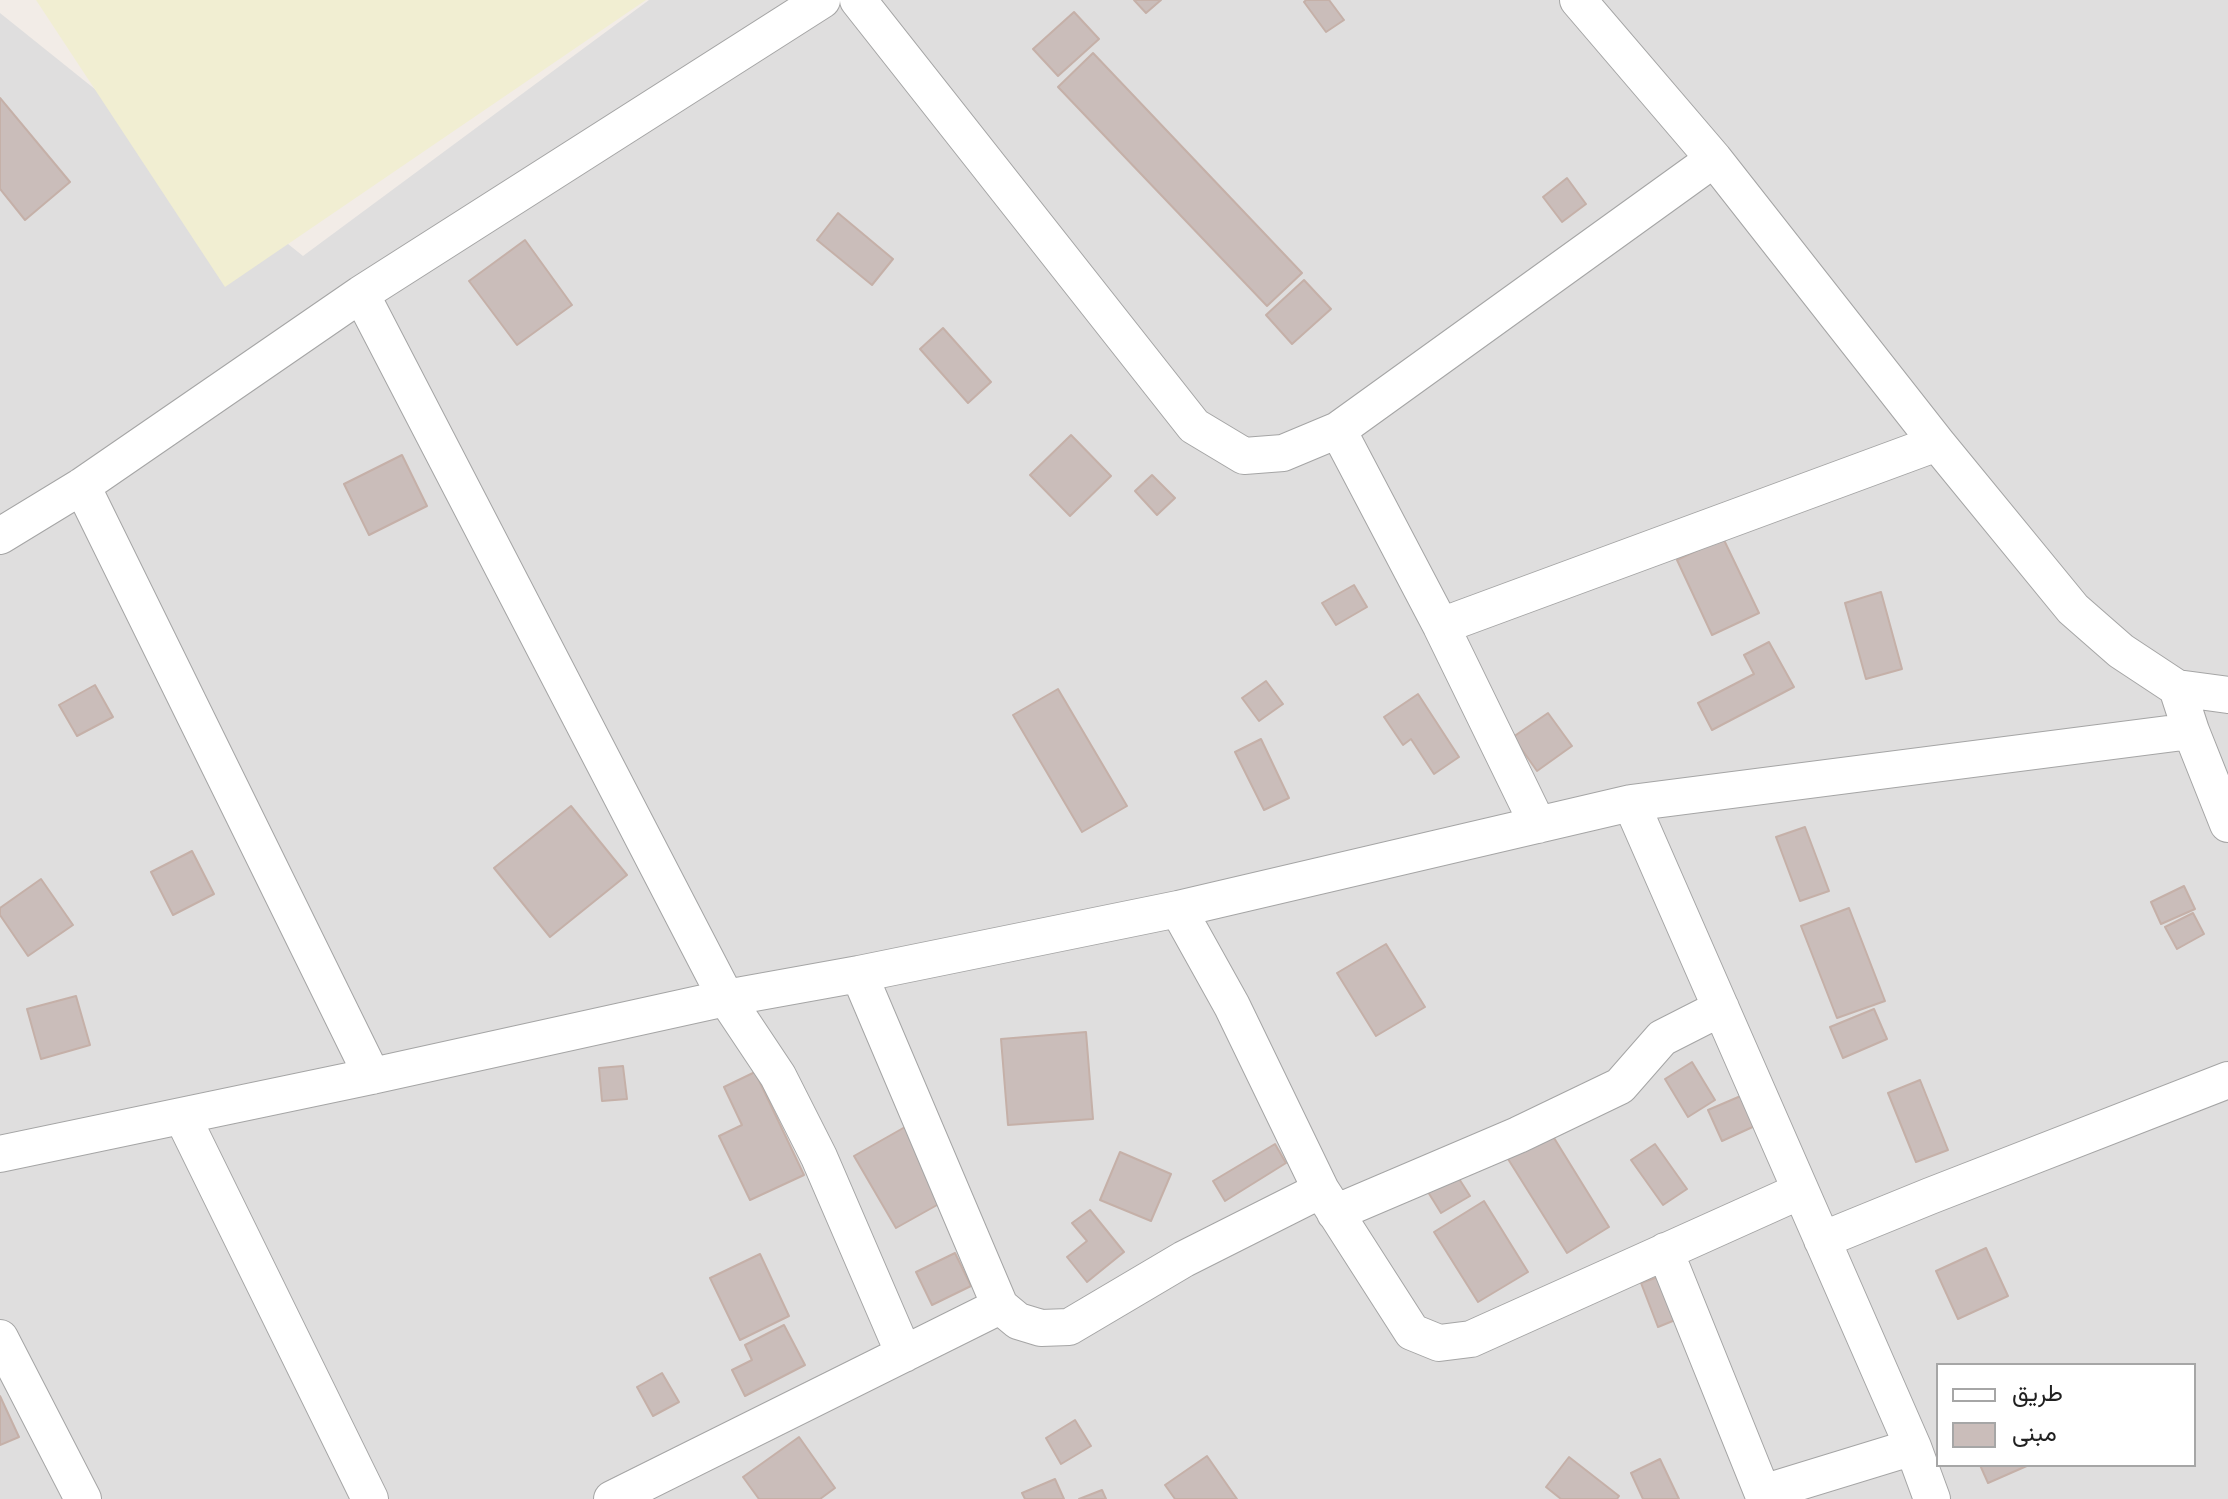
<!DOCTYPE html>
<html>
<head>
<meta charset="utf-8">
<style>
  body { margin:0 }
  #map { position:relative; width:2228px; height:1499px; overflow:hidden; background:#f2ece7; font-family:"Fira Sans Condensed",Vazirmatn,sans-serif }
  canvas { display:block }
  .legend { position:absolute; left:1936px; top:1363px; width:260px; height:104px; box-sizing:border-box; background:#fff; border:2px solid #a6a6a6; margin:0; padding:10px 14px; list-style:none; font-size:24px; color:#212121 }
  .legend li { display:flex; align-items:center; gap:16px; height:40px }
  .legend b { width:40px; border:2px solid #a6a6a6 }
</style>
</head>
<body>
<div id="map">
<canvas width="2228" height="1499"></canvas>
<ul class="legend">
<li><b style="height:10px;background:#fff"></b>طريق</li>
<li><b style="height:22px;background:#cabdba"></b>مبنى</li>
</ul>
</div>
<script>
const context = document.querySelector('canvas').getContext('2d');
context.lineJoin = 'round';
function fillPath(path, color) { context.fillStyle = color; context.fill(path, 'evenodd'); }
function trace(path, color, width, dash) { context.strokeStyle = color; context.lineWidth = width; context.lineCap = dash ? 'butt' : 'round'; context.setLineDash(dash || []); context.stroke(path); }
fillPath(new Path2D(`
  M649,0H2228V1499H0V13L303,256ZM1938,1365H2194V1465H1938Z`), '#dfdede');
fillPath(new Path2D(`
  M36,0H646L225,287Z`), '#f1eed2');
const building = new Path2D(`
  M1134,0H1161L1146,13Z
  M1306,0H1329L1344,20L1326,32L1304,2Z
  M1074,12L1099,39L1058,76L1033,49Z
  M1093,53L1302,273L1267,306L1058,87Z
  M0,98L70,182L25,220L0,189Z
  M1567,178L1586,204L1562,222L1543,197Z
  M838,213L893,259L872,285L817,240Z
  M525,240L572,305L517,345L469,281Z
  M1304,280L1331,309L1292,344L1266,315Z
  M943,328L991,382L968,403L920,349Z
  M1071,435L1111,476L1070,516L1030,475Z
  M402,455L427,506L369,535L344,484Z
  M1152,475L1175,498L1157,515L1135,491Z
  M1723,538L1759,613L1712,635L1677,560Z
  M1354,585L1367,607L1336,625L1322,603Z
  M1881,592L1902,669L1866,679L1845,603Z
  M1769,642L1794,687L1712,730L1698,703L1754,674L1744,655Z
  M1266,681L1283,704L1259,721L1242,698Z
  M95,685L113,717L77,736L59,705Z
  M1058,689L1127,806L1082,832L1013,715Z
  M1418,694L1459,757L1434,774L1411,739L1403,745L1384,717Z
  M1548,713L1572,746L1537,771L1513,737Z
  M1261,739L1289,798L1264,810L1235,752Z
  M571,806L627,875L550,937L494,868Z
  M1805,827L1829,891L1800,901L1776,837Z
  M192,851L214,894L173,915L151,872Z
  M41,879L73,925L28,956L0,915V908Z
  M2184,886L2195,909L2161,924L2151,902Z
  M1849,908L1885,1001L1837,1018L1801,926Z
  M2193,913L2204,934L2177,949L2165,927Z
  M1386,944L1425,1007L1376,1036L1337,973Z
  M76,996L90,1045L41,1059L27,1009Z
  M1874,1009L1887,1039L1843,1058L1830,1027Z
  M1086,1032L1093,1119L1008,1125L1001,1039Z
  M1692,1062L1715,1100L1688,1117L1665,1079Z
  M623,1066L627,1099L602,1101L599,1068Z
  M755,1072L804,1175L750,1200L719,1136L742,1125L724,1087Z
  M1920,1080L1948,1150L1916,1162L1888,1093Z
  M1743,1095L1757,1125L1722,1141L1708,1110Z
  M1546,1125L1609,1227L1567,1253L1503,1151Z
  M905,1127L946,1200L896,1228L854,1156Z
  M1275,1144L1286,1163L1225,1201L1213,1181Z
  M1655,1144L1687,1189L1663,1205L1631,1160Z
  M1120,1152L1171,1174L1151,1221L1100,1200Z
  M1456,1174L1470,1196L1441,1213L1428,1192Z
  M1484,1201L1528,1272L1478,1302L1434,1232Z
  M1090,1210L1124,1252L1087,1282L1067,1257L1087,1241L1072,1223Z
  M1986,1248L2008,1296L1958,1319L1936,1271Z
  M955,1253L971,1286L932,1305L916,1272Z
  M760,1254L789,1316L740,1340L710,1278Z
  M1669,1273L1685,1316L1658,1327L1641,1283Z
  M784,1325L805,1365L745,1396L732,1370L752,1360L745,1345Z
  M662,1373L679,1402L653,1416L637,1387Z
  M0,1396L19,1437L0,1445Z
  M1075,1420L1091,1446L1061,1464L1046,1438Z
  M799,1437L835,1488L820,1499H759L743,1477Z
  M1207,1456L1237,1499H1175L1165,1485Z
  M1569,1457L1619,1496L1617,1499H1561L1546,1487Z
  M1660,1459L1679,1499H1643L1631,1473Z
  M1980,1465H2029L1988,1483Z
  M1055,1479L1064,1499H1025L1022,1493Z
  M1102,1490L1106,1499H1079Z`);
fillPath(building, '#cabdba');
trace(building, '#c5b0a8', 2);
const street = new Path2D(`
  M858,0L1194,426L1244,456L1283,453L1338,430L1714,159
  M1578,0L1714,159L1937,443L2073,609L2121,651L2177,688L2228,695
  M361,294L726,998L778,1076L819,1157L904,1354
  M1338,430L1441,626L1538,825
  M82,486L372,1076
  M0,536L82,486L361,294L822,0
  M1441,626L1937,443
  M2191,731L2228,824
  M1631,803L1913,1447L1932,1499
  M1178,909L1232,1006L1321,1190L1412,1332L1439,1343L1471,1339L1800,1191
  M859,974L1000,1306L1018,1321L1041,1328L1069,1327L1184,1259L1321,1190
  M182,1116L370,1499
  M0,1154L372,1076L726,998L859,974L1178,909L1631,803L2191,731L2177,688
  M1335,1213L1518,1135L1620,1086L1662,1038L1721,1008
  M1822,1240L1930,1196L2228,1080
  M1665,1251L1765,1499
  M0,1338L83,1499
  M1763,1493L1913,1447
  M612,1499L1000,1306`);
trace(street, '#a5a5a5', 38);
trace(street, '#fff', 36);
</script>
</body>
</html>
